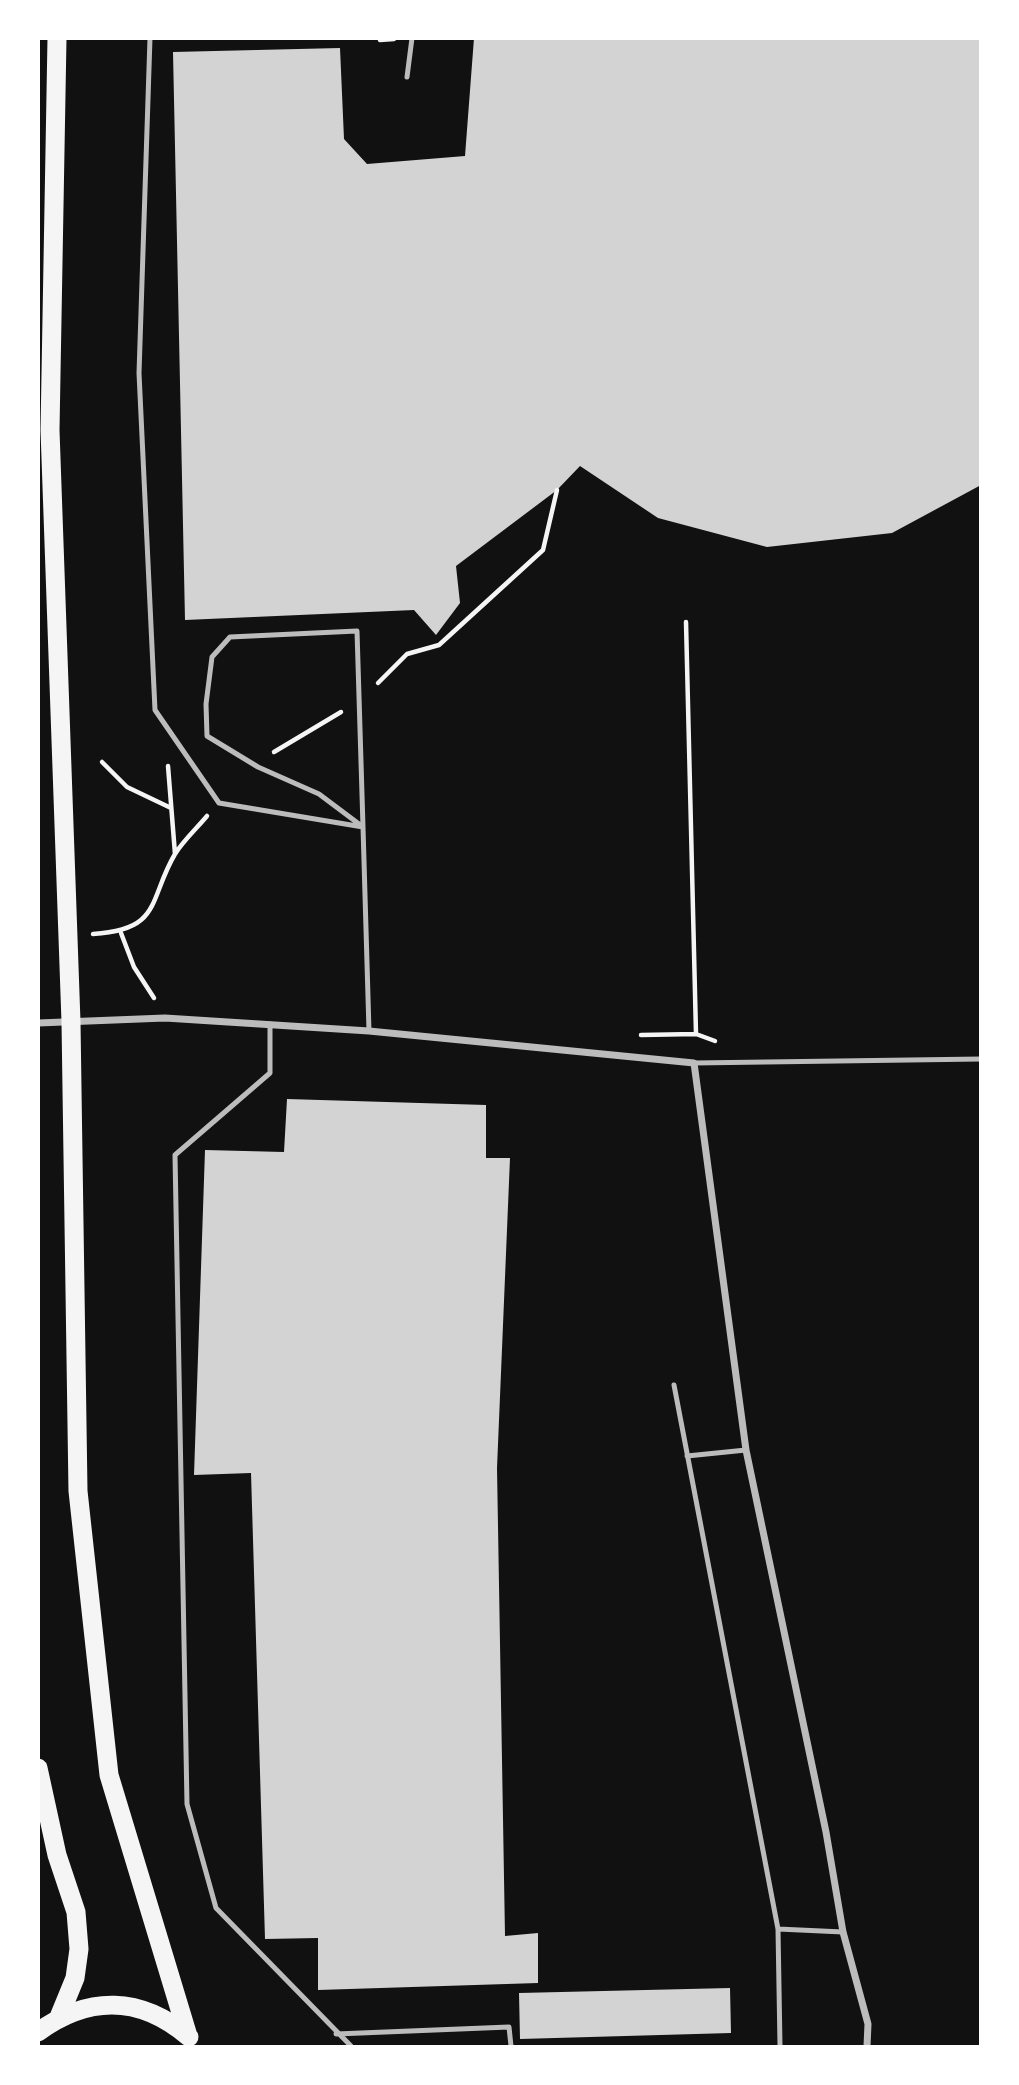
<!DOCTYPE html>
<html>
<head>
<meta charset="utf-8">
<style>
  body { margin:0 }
  #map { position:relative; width:1019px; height:2085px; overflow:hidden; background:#111; font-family:"PT Sans",sans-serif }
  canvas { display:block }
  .frame { position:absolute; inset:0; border:40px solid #fff; pointer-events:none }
</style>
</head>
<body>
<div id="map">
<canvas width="1019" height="2085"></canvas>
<div class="frame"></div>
</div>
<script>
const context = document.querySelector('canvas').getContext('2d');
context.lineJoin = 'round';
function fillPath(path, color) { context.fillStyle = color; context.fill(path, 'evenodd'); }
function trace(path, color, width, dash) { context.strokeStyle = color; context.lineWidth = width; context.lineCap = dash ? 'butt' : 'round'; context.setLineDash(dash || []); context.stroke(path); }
fillPath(new Path2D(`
  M474,38H981V485L892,533L767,547L658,518L580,466L557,490L456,566L460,603L436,635L414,610L185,620L173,52L340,48L344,139L367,164L465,156Z
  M287,1099L486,1105V1158H510L497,1468L505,1936L538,1933V1983L318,1990V1938L265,1939L251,1473L194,1475L205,1150L284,1152Z
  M730,1988L731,2033L520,2039L519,1993Z`), '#d3d3d3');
trace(new Path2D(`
  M380,40L394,39
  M686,622L696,1034
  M378,683L407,654L439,645L543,550L557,490
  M274,752L341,712
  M102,762L127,787L171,808
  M168,766L175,854
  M121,933L134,967L154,998
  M93,934C162,930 148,900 175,854C183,841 197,828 207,816
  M641,1035L696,1034L715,1041`), '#f5f5f5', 4.5);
trace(new Path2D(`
  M150,38L139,373L155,710L219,803L363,827L369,1031
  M407,77L412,38
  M357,631L363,827L319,794L258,767L207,736L206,704L212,657L230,637Z
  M270,1024V1073L175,1155L187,1804L216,1908L351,2046
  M694,1063L981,1059
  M674,1385L778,1929L780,2046
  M687,1456L746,1450
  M778,1929L843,1932
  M336,2034L509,2027L511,2046`), '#bcbcbc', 5);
trace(new Path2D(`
  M38,1023L165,1018L369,1031L694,1063L746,1450L826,1832L843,1932L868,2024L867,2046`), '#bcbcbc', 7);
trace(new Path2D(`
  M57,38L50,430L71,1022L78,1491L109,1775L188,2036
  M38,1768L57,1855L76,1912L79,1949L75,1978L59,2017
  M38,2032C89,1995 141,1996 189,2037`), '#f5f5f5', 19);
</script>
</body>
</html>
